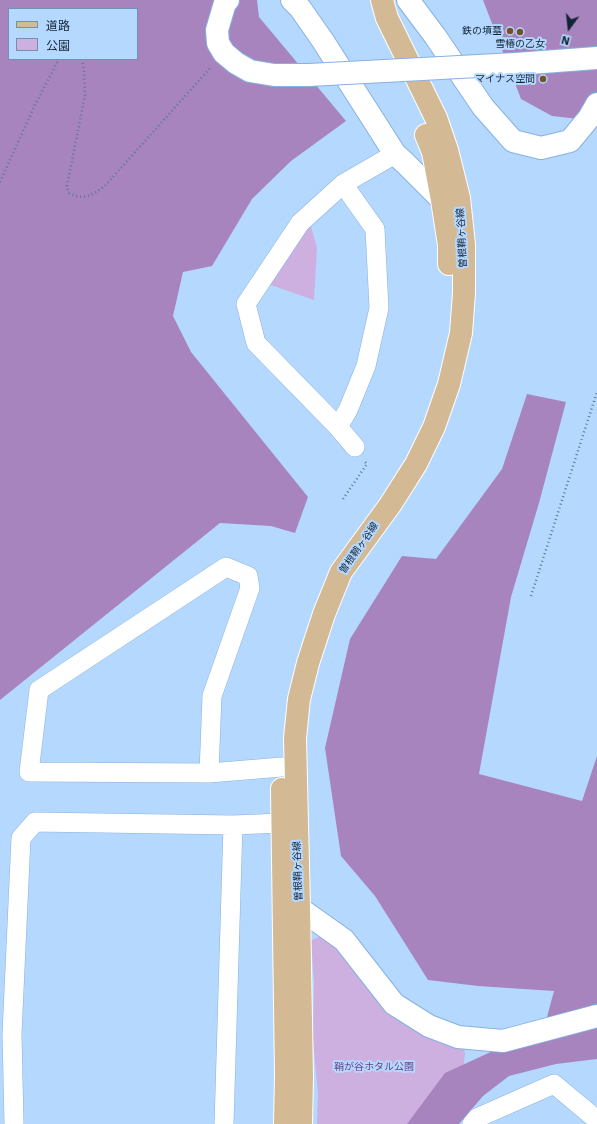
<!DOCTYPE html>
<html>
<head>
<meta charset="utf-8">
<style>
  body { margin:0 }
  #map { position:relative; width:597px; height:1124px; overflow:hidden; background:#b5d8ff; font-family:"Work Sans","Noto Sans JP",sans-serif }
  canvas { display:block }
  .legend { position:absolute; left:8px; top:8px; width:130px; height:52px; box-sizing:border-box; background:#b5d8ff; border:1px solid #7490af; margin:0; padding:5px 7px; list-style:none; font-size:12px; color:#132436 }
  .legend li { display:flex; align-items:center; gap:8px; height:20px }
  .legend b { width:20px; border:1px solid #7490af }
  .north { position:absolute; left:549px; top:8px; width:40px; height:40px; -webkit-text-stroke:3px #b5d8ff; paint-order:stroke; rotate:195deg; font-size:11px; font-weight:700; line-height:16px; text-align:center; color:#132436 }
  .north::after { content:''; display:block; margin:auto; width:14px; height:18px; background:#132436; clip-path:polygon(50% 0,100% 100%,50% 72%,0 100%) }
</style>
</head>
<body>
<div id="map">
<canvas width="597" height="1124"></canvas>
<ul class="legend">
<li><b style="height:5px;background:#d4b995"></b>道路</li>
<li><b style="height:11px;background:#cdafe0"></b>公園</li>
</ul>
<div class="north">N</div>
</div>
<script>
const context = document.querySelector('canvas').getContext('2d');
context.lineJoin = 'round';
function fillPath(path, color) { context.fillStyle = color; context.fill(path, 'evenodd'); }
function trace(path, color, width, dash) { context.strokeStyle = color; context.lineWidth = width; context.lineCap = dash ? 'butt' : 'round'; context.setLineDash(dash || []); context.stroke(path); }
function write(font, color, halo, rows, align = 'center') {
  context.font = font + ' "Work Sans","Noto Sans JP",sans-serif'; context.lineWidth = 4; context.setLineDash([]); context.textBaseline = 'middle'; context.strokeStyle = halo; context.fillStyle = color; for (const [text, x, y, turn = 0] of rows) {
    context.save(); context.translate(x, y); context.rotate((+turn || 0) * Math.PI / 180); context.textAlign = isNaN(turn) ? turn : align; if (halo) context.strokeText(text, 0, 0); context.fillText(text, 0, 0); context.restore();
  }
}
fillPath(new Path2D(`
  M310,223L317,248L314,300L268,284Z
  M325,935L337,943L350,965L463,1045L465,1053L462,1081L426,1124H317L318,1093L313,1040L314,981L311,940Z`), '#cdafe0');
fillPath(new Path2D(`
  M0,0H257L259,17L346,121L291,161L252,199L212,266L183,272L173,316L191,352L308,497L295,533L271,526L220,523L0,700ZM9,9H137V59H9Z
  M483,0H597V121L552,116L521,99Z
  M527,394L566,402L539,503L511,597L479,774L582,801L597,756V1059L556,1064L509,1076L483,1096L459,1124H407L445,1073L495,1050L540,1043L554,991L478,986L428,980L375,896L341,856L325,748L350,639L402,556L436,559L502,469Z`), '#a884be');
const street = new Path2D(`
  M338,427L348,410L366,366L379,308L375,229L343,184
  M355,447L338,427L256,343L246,304L300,223L343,184L395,154
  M226,567L248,576L250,588L212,696L209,773L29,772L39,690Z
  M209,773L282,767
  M14,1124L12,1034L21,838L35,822L233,825L282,823
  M224,1124L233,825
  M472,1124L477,1118L554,1084L597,1120`);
const secondary = new Path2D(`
  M228,0L225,3L217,30L218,43L224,53L236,63L250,71L274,75H309
  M292,0L300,8L323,41L395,154L405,163L442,200
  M408,0L435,36L483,107L513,141L541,148L570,141L589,118L597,104
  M516,64L597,58
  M299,908L344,940L394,1004L429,1026L458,1037L503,1041L597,1016`);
const primary = new Path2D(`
  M426,135L433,152L442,200L449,245V264
  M282,789L286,1076L285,1124
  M301,1124L302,1078L299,908L295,738L299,699L308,663L324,614L341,572L390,505L404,483L416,464L434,427L449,384L461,333L464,293V245L459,198L447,150L436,118L387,18L382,0`);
trace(street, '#87b1e1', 20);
trace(secondary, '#87b1e1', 24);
trace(primary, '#fff', 24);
trace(new Path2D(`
  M82,59L84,70L85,95L67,186L69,193C84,201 91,195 104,187L211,67
  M0,182L34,107L59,59
  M343,499L367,464L364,461
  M531,596L597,392`), '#5d7792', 2.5, [1, 3]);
trace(street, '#fff', 19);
trace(secondary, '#fff', 22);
trace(primary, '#d4b995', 22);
const secondaryBridge = new Path2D(`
  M309,75L516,64`);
trace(secondaryBridge, '#87b1e1', 24, []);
trace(secondaryBridge, '#fff', 22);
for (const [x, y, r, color] of [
  [510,31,4,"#725228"],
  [520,32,4,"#725228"],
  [543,79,4,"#725228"]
]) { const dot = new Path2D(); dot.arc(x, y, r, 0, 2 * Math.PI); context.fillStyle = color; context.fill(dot); trace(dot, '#b5d8ff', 1.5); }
write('10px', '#132436', '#b5d8ff', [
  ["鉄の墳墓",502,31],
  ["雪椿の乙女",520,44,"center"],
  ["マイナス空間",535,79]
], 'right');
write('10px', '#132436', '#b5d8ff', [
  ["曽根鞘ヶ谷線",462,238,-93],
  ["曽根鞘ヶ谷線",359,548,-55],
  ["曽根鞘ヶ谷線",298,871,-92]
]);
write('10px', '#6c3e86', '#b5d8ff', [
  ["鞘が谷ホタル公園",374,1067]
]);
</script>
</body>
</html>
